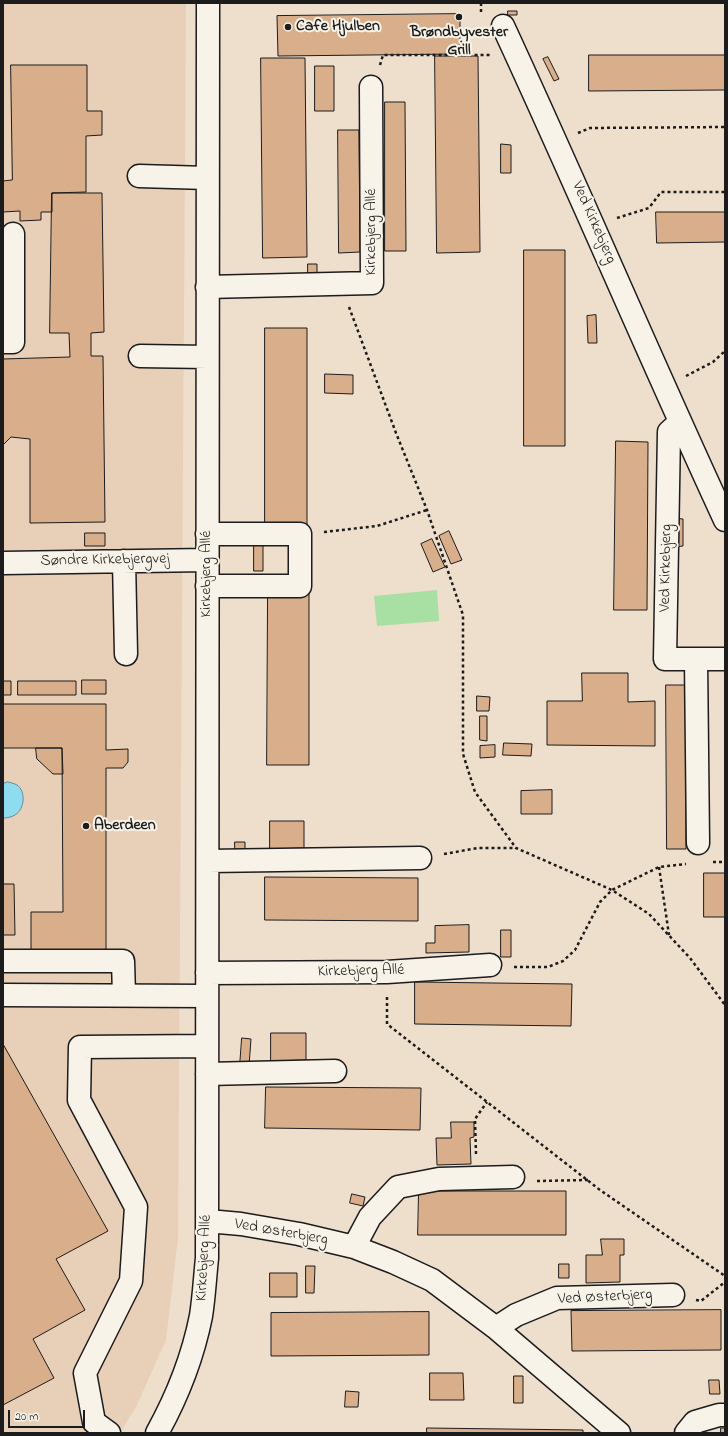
<!DOCTYPE html>
<html>
<head>
<meta charset="utf-8">
<style>
  body { margin:0 }
  #map { position:relative; width:728px; height:1436px; overflow:hidden; background:#eedecc; font-family:"Indie Flower",sans-serif }
  canvas { display:block }
  .frame { position:absolute; inset:0; border:4px solid #1c1c1c; pointer-events:none }
  .scale { position:absolute; left:8px; top:1410px; width:77px; height:18px; box-sizing:border-box; border:2px solid #1c1c1c; border-top:0; padding-left:5px; font-size:12px; line-height:14px; white-space:nowrap; color:#1c1c1c; -webkit-text-stroke:3px #f7f3e8; paint-order:stroke }
</style>
</head>
<body>
<div id="map">
<canvas width="728" height="1436"></canvas>
<div class="frame"></div>
<div class="scale">20 m</div>
</div>
<script>
const context = document.querySelector('canvas').getContext('2d');
context.lineJoin = 'round';
function fillPath(path, color) { context.fillStyle = color; context.fill(path, 'evenodd'); }
function trace(path, color, width, dash) { context.strokeStyle = color; context.lineWidth = width; context.lineCap = dash ? 'butt' : 'round'; context.setLineDash(dash || []); context.stroke(path); }
function write(font, color, halo, rows, align = 'center') {
  context.font = font + ' "Indie Flower",sans-serif'; context.lineWidth = 4; context.setLineDash([]); context.textBaseline = 'middle'; context.strokeStyle = halo; context.fillStyle = color; for (const [text, x, y, turn = 0] of rows) {
    context.save(); context.translate(x, y); context.rotate((+turn || 0) * Math.PI / 180); context.textAlign = isNaN(turn) ? turn : align; if (halo) context.strokeText(text, 0, 0); context.fillText(text, 0, 0); context.restore();
  }
}
fillPath(new Path2D(`
  M3,3H186L178,1238L166,1340L136,1407L120,1433H3Z`), '#e8d0b8');
fillPath(new Path2D(`
  M437,590L439,621L377,626L374,596Z`), '#a8dfa2');
const water = new Path2D(`
  M8,782C10,783 14,783 17,785C26,791 25,809 15,815C12,817 7,818 3,818V784Z`);
fillPath(water, '#8fdbef');
trace(water, '#618f9b', 1);
const building = new Path2D(`
  M508,11H517V15H508Z
  M460,14V54L278,56L277,16Z
  M589,55H725V90L589,91Z
  M435,56H478L480,252L437,253Z
  M548,57L559,79L554,81L543,59Z
  M261,58H305L307,257L263,258Z
  M11,65H87V111H102V135L86,136V192L52,193V212H41V220L20,221V211L3,212V181L12,180Z
  M315,66H334V111H315Z
  M385,102H405L406,251H385Z
  M338,130H359L360,252L339,253Z
  M501,144L511,145V173H501Z
  M52,193H102L104,332L91,333V356H103L105,522L30,523V439L11,437L3,445V359L70,357L69,333H50Z
  M656,212H725V242L657,243Z
  M524,250H565V446H524Z
  M308,264H317V279L308,278Z
  M596,315L597,343H588L587,316Z
  M265,328H307V527H265Z
  M325,374L353,375V394L325,393Z
  M616,441L648,442L647,610H614Z
  M673,518L683,519V546L673,547Z
  M449,531L462,560L451,564L439,536Z
  M85,533H105V546H85Z
  M432,539L445,567L433,572L421,544Z
  M254,544H263V571H254Z
  M268,592L309,593V765H267Z
  M582,673H628V702L655,701V746L547,745V701H582Z
  M82,680H106V694H82Z
  M3,681H11V695H3Z
  M18,681H76V695H18Z
  M666,685H686V849H667Z
  M477,696L490,697L489,711H477Z
  M3,704H106V750L128,749V762L123,768H106V956L31,957V912H63L62,748H3Z
  M480,716H487V741L480,740Z
  M504,743L532,744L531,756L503,755Z
  M495,745V757L480,758V746Z
  M36,748H62L63,774H53L37,759Z
  M552,790V814H521V791Z
  M270,821H304V848L270,849Z
  M235,842H245V857H235Z
  M704,873H725V917H704Z
  M265,877L418,878V921L265,920Z
  M3,884H14L15,935H3Z
  M469,925V952L426,953V943H435V926Z
  M501,930H511V957H501Z
  M415,982L572,984L571,1026L415,1024Z
  M271,1033H306V1060L271,1061Z
  M242,1038L251,1039L249,1066H240Z
  M3,1044L108,1231L56,1259L85,1310L33,1339L54,1378L3,1405Z
  M266,1087L421,1088L420,1130L265,1128Z
  M451,1122H474V1137L470,1138L471,1164L437,1165L436,1138H451Z
  M419,1191H566V1235H418Z
  M352,1194L365,1197L363,1206L350,1203Z
  M601,1239H624V1255H620V1282L586,1283V1255H602Z
  M559,1264H569V1278H559Z
  M306,1266H315L314,1293H306Z
  M270,1273H297V1297H270Z
  M721,1310V1350L572,1351L571,1311Z
  M429,1312V1355L271,1356V1313Z
  M430,1373H463L464,1400H430Z
  M514,1376H523V1403H514Z
  M709,1380H719L720,1394H710Z
  M346,1391L359,1392L358,1407H345Z
  M427,1428L583,1430V1433H427Z
  M721,1428H725V1433H721Z`);
fillPath(building, '#d9ae8a');
trace(building, '#1c1c1c', 1);
const minor = new Path2D(`
  M503,26C579,190 649,356 725,520
  M139,176L207,178
  M207,287L372,283L371,87
  M3,342H13V234
  M140,356L207,357
  M680,422L669,432L665,659H725
  M207,534H300V586H207
  M124,561L126,654
  M3,563L207,560
  M696,659L698,843
  M208,861L420,858
  M3,961H123L124,995
  M207,973L387,972L490,965
  M3,995L207,996
  M207,1074L335,1071
  M208,1221L241,1224L299,1234L354,1247L393,1262L432,1280L496,1328L619,1433
  M354,1247L370,1217L398,1187L439,1179L513,1177
  M496,1328L516,1315L557,1298L673,1295
  M109,1433L94,1422L85,1373L131,1281L136,1207L79,1100L80,1047L207,1046
  M157,1433C177,1397 193,1356 201,1316C204,1297 205,1277 207,1258L208,3
  M686,1433L695,1422L719,1415H725`);
trace(minor, '#1c1c1c', 25);
trace(new Path2D(`
  M481,3V14
  M380,65L383,55H490
  M578,133L590,128L725,127
  M617,218L649,208L661,192H725
  M349,307L396,433L427,510L463,615V754L475,792L516,848L612,890L649,914L690,958L725,1005
  M686,376L713,362L725,351
  M324,532L377,526L427,510
  M444,854L478,848H516
  M713,862H725
  M659,867L669,935
  M514,967H548L563,961L575,950L600,902L612,890L659,867L686,864
  M387,997V1024L600,1190L725,1276
  M476,1154L475,1119L487,1102
  M537,1181L588,1180
  M696,1300L701,1301L725,1282`), '#1c1c1c', 2.5, [3, 3]);
trace(minor, '#f7f3e8', 22);
for (const [x, y, r, color] of [
  [459,17,4,"#1c1c1c"],
  [288,27,4,"#1c1c1c"],
  [86,826,4,"#1c1c1c"]
]) { const dot = new Path2D(); dot.arc(x, y, r, 0, 2 * Math.PI); context.fillStyle = color; context.fill(dot); trace(dot, '#f7f3e8', 1.5); }
write('bold 16px', '#1c1c1c', '#f7f3e8', [
  ["Cafe Hjulben",296,27],
  ["Brøndbyvester",459,33,"center"],
  ["Grill",459,51,"center"],
  ["Aberdeen",94,826]
], 'left');
write('16px', '#1c1c1c', '#f7f3e8', [
  ["Ved Kirkebjerg",593,223,66],
  ["Kirkebjerg Allé",372,232,-90],
  ["Søndre Kirkebjergvej",105,561,-1],
  ["Ved Kirkebjerg",667,568,-89],
  ["Kirkebjerg Allé",207,574,-90],
  ["Kirkebjerg Allé",361,972,-1],
  ["Ved Østerbjerg",281,1233,10],
  ["Kirkebjerg Allé",205,1258,-87],
  ["Ved Østerbjerg",605,1298,-3]
]);
</script>
</body>
</html>
